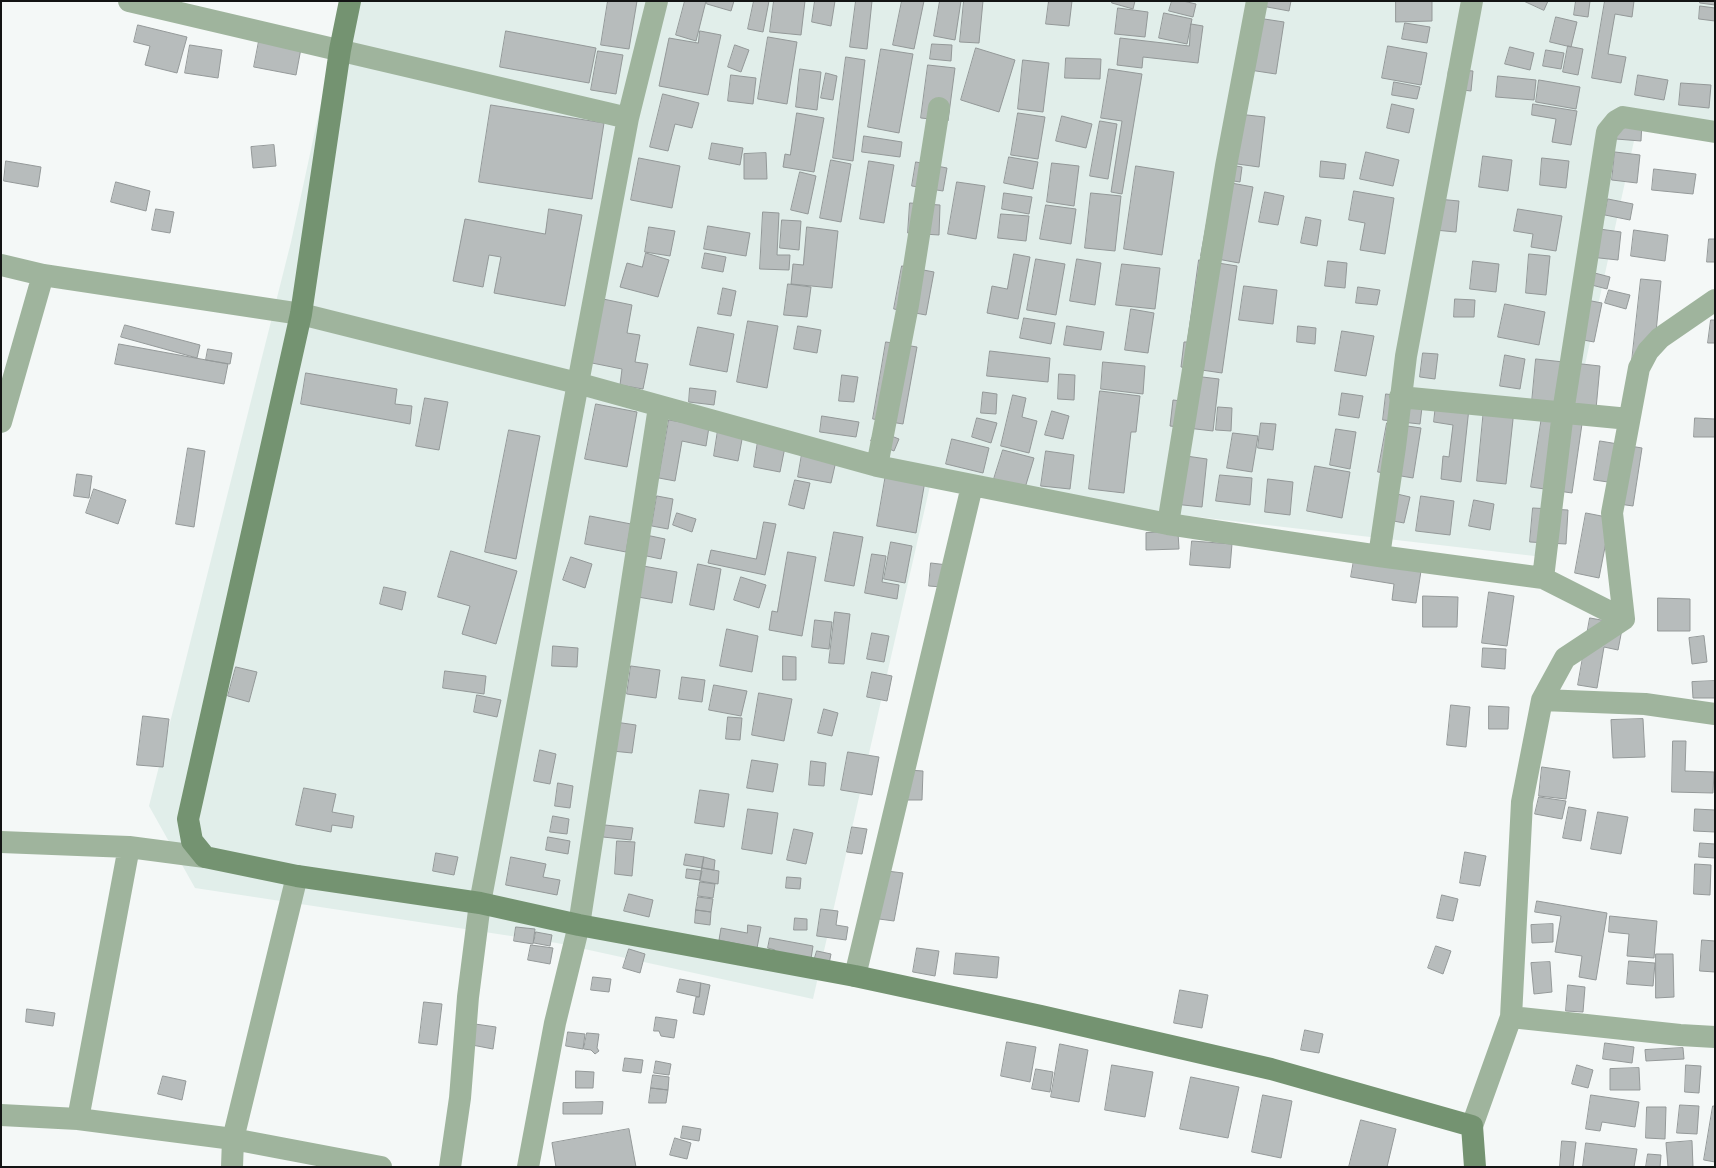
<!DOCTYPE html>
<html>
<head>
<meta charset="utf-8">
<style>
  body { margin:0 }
  #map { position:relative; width:1716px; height:1168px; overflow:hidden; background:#f4f8f7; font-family:Ubuntu,sans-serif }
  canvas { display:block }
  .frame { position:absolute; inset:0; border:2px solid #131414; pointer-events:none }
</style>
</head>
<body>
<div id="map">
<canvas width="1716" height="1168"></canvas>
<div class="frame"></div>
</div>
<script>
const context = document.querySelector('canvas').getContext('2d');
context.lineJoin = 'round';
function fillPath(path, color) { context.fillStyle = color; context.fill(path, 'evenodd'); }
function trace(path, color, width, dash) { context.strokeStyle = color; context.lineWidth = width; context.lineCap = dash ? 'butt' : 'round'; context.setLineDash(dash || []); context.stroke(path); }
fillPath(new Path2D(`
  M343,1H1715V127L1639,118L1543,557L930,486L813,999L557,943L195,888L149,806L291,242Z`), '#e1eeea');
const building = new Path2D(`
  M608,1H637L629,49L601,45Z
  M685,1H706L696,41L676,35Z
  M707,1H734L731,11L707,4Z
  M754,1H769L763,32L748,29Z
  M774,1H805L801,35L770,32Z
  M815,1H835L831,26L812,22Z
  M856,1H872L867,49L850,47Z
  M902,1H924L914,49L893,45Z
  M940,1H961L955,40L934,36Z
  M964,1H983L979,43L960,42Z
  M1049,1H1072L1069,26L1046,24Z
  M1112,1H1135L1133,9L1112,3Z
  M1172,1H1183L1196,4L1193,17L1169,11Z
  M1252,1H1291L1289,11L1251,4Z
  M1396,1H1432V21L1396,22Z
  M1524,1H1548L1544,10Z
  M1576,1H1590L1588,17L1574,15Z
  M1605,1H1634L1632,17L1615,14L1608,54L1626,57L1621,83L1592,78Z
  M1700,1H1715V5L1700,3Z
  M1700,6L1715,8V21L1699,19Z
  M1118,8L1148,12L1145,37L1115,34Z
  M1164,13L1192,19L1187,44L1159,38Z
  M1251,17L1284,22L1276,74L1243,69Z
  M1556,17L1577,22L1571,47L1550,42Z
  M1405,23L1430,27L1427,43L1402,39Z
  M1191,24L1203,26L1198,63L1143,57L1142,68L1117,65L1120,38L1189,46Z
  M138,25L187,37L177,73L145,65L150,46L134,42Z
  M506,31L596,48L589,83L500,67Z
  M700,31L721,35L708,95L659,86L669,38L698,43Z
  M260,36L302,43L296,75L254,67Z
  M768,37L797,42L787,104L758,99Z
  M932,44L952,45L951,61L930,59Z
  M190,45L222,50L218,78L185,73Z
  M735,45L749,50L741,72L728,67Z
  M1388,46L1427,53L1421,85L1382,78Z
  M1568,46L1583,49L1578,75L1563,72Z
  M1510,47L1534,53L1530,70L1505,64Z
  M976,48L1015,60L999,112L961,100Z
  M881,49L913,54L899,133L868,127Z
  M1546,50L1564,53L1561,69L1543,66Z
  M598,51L623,55L616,94L591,90Z
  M846,57L865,60L853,161L833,158Z
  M1066,58L1101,59L1100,79L1065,78Z
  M1023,60L1049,63L1043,112L1018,109Z
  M928,65L955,68L948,121L921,118Z
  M800,69L821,72L817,110L796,107Z
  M1109,69L1142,74L1122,194L1111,192L1122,121L1101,118Z
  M1449,69L1473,71L1471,91L1447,88Z
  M826,73L837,76L833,100L821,98Z
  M731,75L756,78L753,104L728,101Z
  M1638,75L1668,80L1664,100L1635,95Z
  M1498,76L1536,80L1534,100L1496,97Z
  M1539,80L1580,87L1576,109L1536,102Z
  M1394,82L1420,87L1417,99L1392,95Z
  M1681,83L1711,85L1709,108L1679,105Z
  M663,94L699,103L692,128L675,124L668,151L650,147Z
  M1392,104L1414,109L1409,133L1387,128Z
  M1533,104L1577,111L1571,145L1552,142L1556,119L1532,115Z
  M491,105L604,123L592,199L479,182Z
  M797,113L824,118L814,172L783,167L785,154L790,155Z
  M1018,113L1045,117L1038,159L1011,155Z
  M1229,113L1265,117L1259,167L1223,162Z
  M1062,116L1092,124L1086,148L1056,141Z
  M1618,120L1642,122L1641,141L1616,139Z
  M1100,121L1117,124L1108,179L1090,176Z
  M864,136L902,142L900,157L862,152Z
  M712,143L743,148L740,165L709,159Z
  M274,145L276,166L253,168L251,147Z
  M1366,152L1399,160L1393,186L1360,179Z
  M1615,152L1640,155L1637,183L1612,180Z
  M766,153L767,179H744V154Z
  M1483,156L1512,160L1508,191L1479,187Z
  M1009,157L1038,162L1033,189L1004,183Z
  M639,158L680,166L672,208L631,200Z
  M1542,158L1569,161L1566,188L1540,185Z
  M831,160L851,164L841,222L820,218Z
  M6,161L41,167L38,187L4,181Z
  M869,161L894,165L884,223L860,219Z
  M1321,161L1346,164L1344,179L1320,177Z
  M916,162L947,168L943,191L912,186Z
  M1052,163L1079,166L1074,206L1047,202Z
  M1218,163L1242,167L1240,182L1215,178Z
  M1136,166L1174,172L1162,255L1124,249Z
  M1654,169L1696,174L1693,194L1652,190Z
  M800,172L816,176L808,214L791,210Z
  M1215,180L1253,187L1239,263L1201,256Z
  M116,182L150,191L146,211L111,202Z
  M957,182L985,186L976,239L948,234Z
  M1354,191L1394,198L1385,254L1360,250L1365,223L1349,220Z
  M1265,192L1284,196L1278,225L1259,222Z
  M1004,193L1032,197L1029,214L1002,209Z
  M1091,193L1121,196L1115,251L1085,248Z
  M1427,198L1459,201L1456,232L1424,229Z
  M1608,199L1633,204L1630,220L1605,215Z
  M910,203L940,205L939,235L908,233Z
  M1046,205L1076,209L1071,244L1040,239Z
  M156,209L174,212L170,233L152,230Z
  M549,209L582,215L565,306L494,293L501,257L489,255L483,287L453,281L465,219L545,234Z
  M1518,209L1562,216L1556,251L1531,247L1533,234L1514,231Z
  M763,212L779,213L777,255H790L789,270L760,269Z
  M1001,214L1029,216L1026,241L998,238Z
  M1306,217L1321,220L1317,246L1301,243Z
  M782,220L801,221L799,250L780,248Z
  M708,226L750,233L746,256L704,249Z
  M649,227L675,231L670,256L645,252Z
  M807,227L838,231L832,288L791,284L793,264L803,265Z
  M1585,227L1621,232L1618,260L1581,256Z
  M1634,230L1668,235L1665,261L1631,256Z
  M1709,239H1715V262H1707Z
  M646,253L669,260L658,297L620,287L627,263L642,267Z
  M705,253L726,257L723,272L702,268Z
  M1014,254L1030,257L1018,319L987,313L992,286L1007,289Z
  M1529,254L1550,256L1546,295L1526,293Z
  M1036,259L1065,264L1056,315L1027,310Z
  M1077,259L1101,263L1095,305L1070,301Z
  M1199,260L1237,266L1222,373L1181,367L1184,342H1187Z
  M1328,261L1347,263L1345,288L1325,286Z
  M1473,261L1499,264L1496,292L1470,289Z
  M1122,264L1160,268L1155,309L1116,305Z
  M902,266L934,272L926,315L894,309Z
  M1587,271L1610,277L1607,289L1584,283Z
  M1641,279L1661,281L1653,363L1632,361Z
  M788,284L811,287L807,317L784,315Z
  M1244,286L1277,290L1273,324L1239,320Z
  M1358,287L1380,290L1377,305L1356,303Z
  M723,288L736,291L731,316L718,314Z
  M1609,290L1630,295L1626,309L1605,303Z
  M603,299L632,305L627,333L640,335L635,362L648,364L643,389L620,385L622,369L592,363Z
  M1455,299L1475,300L1474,317H1454Z
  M1581,299L1602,303L1594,342L1573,338Z
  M1505,304L1545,312L1539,345L1498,337Z
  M1131,309L1154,313L1148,353L1125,350Z
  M1024,318L1055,323L1051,344L1020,338Z
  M1711,320H1715V343H1708Z
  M748,321L778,326L767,388L737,382Z
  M125,325L200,345L197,358L121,337Z
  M798,326L821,330L817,353L794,349Z
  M1067,326L1104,332L1101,350L1064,345Z
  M1298,326L1316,328L1315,344L1297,342Z
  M698,327L734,334L727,372L690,365Z
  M1342,331L1374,336L1366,376L1335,371Z
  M886,342L917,347L903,424L873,419Z
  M119,344L228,364L224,384L115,364Z
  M208,349L232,353L230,364L206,360Z
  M990,351L1050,358L1048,382L987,376Z
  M1423,353L1438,354L1435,379L1420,377Z
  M1505,355L1525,359L1520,389L1500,386Z
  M1536,359L1600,366L1596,409L1532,402Z
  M1103,362L1145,366L1143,394L1101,389Z
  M306,373L397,389L395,404L412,406L410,424L301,404Z
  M1059,374L1075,375L1074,400L1058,399Z
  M842,375L858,377L854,402L839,401Z
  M1194,376L1219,379L1213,431L1170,426L1173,400L1190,402Z
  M690,388L716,391L714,405L689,402Z
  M1100,391L1140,396L1136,432H1131L1124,493L1089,489Z
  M983,392L997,394L996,414L981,413Z
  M1342,393L1363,396L1359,418L1339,415Z
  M1386,394L1423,399L1420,424L1383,420Z
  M1013,395L1026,398L1022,417L1037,421L1029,453L1001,446Z
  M1437,395L1470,399L1461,482L1441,479L1443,456L1449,457L1453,425L1434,422Z
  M425,398L448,402L439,450L416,446Z
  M1485,398L1515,401L1506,484L1477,481Z
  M596,404L637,412L627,467L585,459Z
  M1218,407L1232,408L1231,431L1216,430Z
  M1543,410L1583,417L1572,493L1531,487Z
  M1052,411L1069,416L1063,439L1045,435Z
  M822,416L859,422L856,437L820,432Z
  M977,418L997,423L991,443L972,437Z
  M1695,418L1715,419V437H1694Z
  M669,420L709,427L706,446L682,441L675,481L659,478Z
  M1261,423L1276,424L1273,450L1258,448Z
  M1387,423L1421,428L1413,478L1378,472Z
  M1336,429L1356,432L1350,469L1330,465Z
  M509,430L540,436L516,559L485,552Z
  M718,430L743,434L738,461L714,456Z
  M876,430L899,439L894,451L871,441Z
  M1233,433L1258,436L1252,472L1227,468Z
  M952,439L989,448L983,473L946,464Z
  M758,441L785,447L780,472L754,467Z
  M1600,441L1642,448L1633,506L1612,503L1615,483L1594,480Z
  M188,448L205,451L194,527L176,524Z
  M1003,450L1034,458L1025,488L994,479Z
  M1046,451L1074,455L1070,489L1041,486Z
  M802,454L836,461L831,483L798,477Z
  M1179,455L1207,459L1202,507L1174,504Z
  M1315,466L1350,472L1342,518L1307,511Z
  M77,474L92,476L89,498L74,496Z
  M886,474L925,481L916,533L877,526Z
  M1220,475L1252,478L1250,505L1216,501Z
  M1268,479L1293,482L1290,515L1265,512Z
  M795,480L810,483L804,509L789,505Z
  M94,489L126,500L118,524L86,513Z
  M1384,491L1410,497L1404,523L1378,518Z
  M657,496L673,499L668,529L652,526Z
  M1421,496L1454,501L1450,535L1416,531Z
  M1474,500L1494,504L1490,530L1469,526Z
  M1533,508L1568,510L1566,544L1530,542Z
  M677,513L696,519L692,532L673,525Z
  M1586,513L1622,520L1606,542L1599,578L1575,573Z
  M590,516L631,524L626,552L585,544Z
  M764,522L776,524L765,575L708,563L711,550L756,559Z
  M834,532L863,537L854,586L825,581Z
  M1178,532L1179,549L1146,550V533Z
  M646,535L665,539L661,559L642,555Z
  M1192,541L1232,544L1230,568L1190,565Z
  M891,542L912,546L905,583L884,579Z
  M451,551L517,571L496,644L462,634L470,606L438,597Z
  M788,552L816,557L802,636L769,630L772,611L777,612Z
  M872,554L886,556L882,582L899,585L897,599L865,593Z
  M571,557L592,564L585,588L563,580Z
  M1354,560L1421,571L1416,603L1392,600L1394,584L1351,577Z
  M931,563L956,566L954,588L929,586Z
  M698,564L721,569L714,610L690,605Z
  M643,566L677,572L672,603L638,597Z
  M741,577L766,585L759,608L734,600Z
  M384,587L406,592L402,610L380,604Z
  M1489,592L1514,596L1507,646L1482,643Z
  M1423,596L1458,597L1457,627H1423Z
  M1658,598L1690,599V631H1658Z
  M835,612L850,614L844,664L829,663Z
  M1590,618L1623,624L1618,650L1604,647L1597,688L1578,685Z
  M815,620L832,622L829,649L812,647Z
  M727,629L758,636L752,672L720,666Z
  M872,633L889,636L884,662L867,659Z
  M1704,636L1707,662L1692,664L1689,638Z
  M553,646L578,648L577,667L552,666Z
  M1483,648L1506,649L1505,669L1482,667Z
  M783,656L796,657V680H783Z
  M631,666L660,670L656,698L627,694Z
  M236,667L257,672L249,702L228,696Z
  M445,671L486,676L484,694L443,688Z
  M872,672L892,676L887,701L867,697Z
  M682,677L705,680L702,702L679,699Z
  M1715,681V698H1693L1692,682Z
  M714,685L747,691L741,716L709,710Z
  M759,693L792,699L784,741L752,735Z
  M477,695L501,700L497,717L474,712Z
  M1451,705L1470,707L1466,747L1447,745Z
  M1489,706L1509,707L1508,729H1489Z
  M824,709L838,713L832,736L818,733Z
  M143,716L169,719L163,767L137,765Z
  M728,717L742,718L740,740L726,739Z
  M1643,719L1645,757L1613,758L1611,720Z
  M615,722L636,725L632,753L612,751Z
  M1673,741H1686L1685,771L1714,772L1713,793L1672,792Z
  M540,750L556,754L550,784L534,781Z
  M848,752L879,757L872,795L841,790Z
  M752,760L778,764L773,792L747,788Z
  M811,761L826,763L824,786L809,785Z
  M1542,767L1570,771L1566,799L1539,796Z
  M908,770L923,771L922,800H907Z
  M558,783L573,786L570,808L555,806Z
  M304,788L336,794L332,812L354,816L352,828L332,825L331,832L296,825Z
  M700,790L729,794L724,827L695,823Z
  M1539,797L1566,801L1562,819L1535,814Z
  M1569,807L1586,810L1581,841L1563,838Z
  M748,809L778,813L772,854L742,849Z
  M1695,809L1715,810V832L1694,831Z
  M1598,812L1628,817L1621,854L1591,849Z
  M553,816L569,819L567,834L550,832Z
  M605,825L633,828L631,840L603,837Z
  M852,827L867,829L862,854L847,852Z
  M794,829L813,833L806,864L787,860Z
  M548,837L570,841L568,854L546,850Z
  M617,841L635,842L632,876L615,874Z
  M1700,843L1715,844V858L1699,857Z
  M1465,852L1486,856L1480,886L1460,883Z
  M436,853L458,857L454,875L433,871Z
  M686,854L704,857L702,868L684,865Z
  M511,857L546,864L543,877L560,880L557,895L506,885Z
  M704,857L715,860L714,870L702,868Z
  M1695,864L1711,865L1710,895L1694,894Z
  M702,868L719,871L718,884L700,881Z
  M687,869L702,871L700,880L686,878Z
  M887,871L903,873L894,921L879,919Z
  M787,877L801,878L800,889L786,888Z
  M700,882L715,884L713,898L698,896Z
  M629,894L653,900L649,917L624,911Z
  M1442,895L1458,899L1453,921L1437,918Z
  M698,897L713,899L711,912L696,910Z
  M1537,901L1607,913L1596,980L1579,977L1582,956L1555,952L1561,916L1535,912Z
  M821,909L838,911L836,925L848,927L846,940L817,936Z
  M696,910L711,912L710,925L695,923Z
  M1610,916L1657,921L1654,958L1627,956L1629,934L1609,932Z
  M795,918L807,919V930H794Z
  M1553,924V942L1532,943L1531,925Z
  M748,925L761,927L757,948L719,940L721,928L747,933Z
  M516,927L535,929L533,944L514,941Z
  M536,932L552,935L550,946L534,943Z
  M770,938L813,946L810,965L773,959L775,950L768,948Z
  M1702,940L1715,941V972L1700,971Z
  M531,945L553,948L550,964L528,960Z
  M1436,946L1451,951L1443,974L1428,968Z
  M917,948L939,951L935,976L913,972Z
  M629,949L645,954L640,973L623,968Z
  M817,951L831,954L829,964L814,961Z
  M956,953L999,957L997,978L954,974Z
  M1656,954H1673L1674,997L1656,998Z
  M1629,961L1655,963L1653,986L1627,984Z
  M1550,962L1552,992L1534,994L1531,963Z
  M593,977L611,979L609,992L591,990Z
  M680,979L701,983L699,997L677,992Z
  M701,983L710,985L704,1015L693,1013L696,997H699Z
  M1568,985L1585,987L1583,1012L1566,1011Z
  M1180,990L1208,995L1202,1028L1174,1023Z
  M424,1002L442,1004L437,1045L419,1043Z
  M27,1009L55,1013L53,1026L26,1022Z
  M656,1017L677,1020L674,1038L661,1036L659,1031H654Z
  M475,1024L496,1027L493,1049L472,1045Z
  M1305,1030L1323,1034L1319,1053L1301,1050Z
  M568,1032L585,1034L583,1049L566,1046Z
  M587,1033L599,1034L597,1048L599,1051L595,1054L591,1050L584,1049Z
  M1007,1042L1036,1047L1030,1082L1001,1076Z
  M1605,1043L1634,1047L1632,1063L1603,1059Z
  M1060,1044L1088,1050L1079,1102L1051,1097Z
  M1683,1048L1684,1059L1646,1061L1645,1050Z
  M625,1058L643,1060L641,1073L623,1071Z
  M656,1061L671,1064L669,1075L654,1073Z
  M1112,1065L1153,1072L1145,1117L1105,1110Z
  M1577,1065L1593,1070L1588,1088L1572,1084Z
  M1686,1065L1701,1066L1699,1093L1685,1092Z
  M1639,1068L1640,1090H1610V1069Z
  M1036,1069L1053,1072L1050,1092L1032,1089Z
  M576,1071L594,1072L593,1088H576Z
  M653,1075L669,1077L668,1090L651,1088Z
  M163,1076L186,1081L182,1100L158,1094Z
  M1191,1077L1239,1087L1228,1138L1180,1129Z
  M651,1088L668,1090L666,1103H649Z
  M1263,1095L1292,1101L1281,1158L1252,1152Z
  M1591,1095L1639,1102L1635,1127L1602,1122L1600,1131L1586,1129Z
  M603,1102L602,1114H563V1103Z
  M1680,1105L1699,1106L1697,1134L1677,1133Z
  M1713,1106H1715V1162L1704,1160Z
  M1647,1107H1666L1665,1139L1646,1138Z
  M1361,1120L1396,1129L1387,1167H1349Z
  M683,1126L701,1129L699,1141L681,1138Z
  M629,1129L636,1167H556L552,1143Z
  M675,1138L691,1143L687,1159L670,1155Z
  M1562,1141L1576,1142L1573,1167H1560Z
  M1692,1141L1693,1167H1668L1666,1143Z
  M1586,1143L1637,1149L1634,1167H1583Z
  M1648,1154L1661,1155L1660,1167H1646Z`);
fillPath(building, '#b7bcbc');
trace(building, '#949999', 1);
trace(new Path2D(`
  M129,1L628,118
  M1,265L43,275L301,314L577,383L877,466L1168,524L1379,556L1543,578L1624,619
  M1400,397L1629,419
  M1,422L43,275
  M877,466L908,305L939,108
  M1168,524L1226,166L1257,1
  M1379,556L1395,447L1406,356L1472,1
  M1543,578L1563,412L1607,132L1616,121L1623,117L1715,132
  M1542,700L1645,704L1715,714
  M1,842L129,847L205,857
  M855,976L972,486
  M1511,1017L1680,1035L1715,1037
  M1,1115L78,1119L233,1139L381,1167
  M78,1119L129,847
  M1472,1126L1511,1017L1522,802L1542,700L1565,658L1624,619L1612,513L1639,368L1648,351L1660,338L1715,300
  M232,1167L233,1139L297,876
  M450,1167L460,1098L468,997L480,903L628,118L657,1
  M528,1167L555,1023L579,925L659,407`), '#9fb49d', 22);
trace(new Path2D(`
  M350,1L340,50L301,314L188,819L192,841L205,857L297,876L480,903L579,925L855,976L1041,1016L1271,1069L1472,1126L1475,1167`), '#749371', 22);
</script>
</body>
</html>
